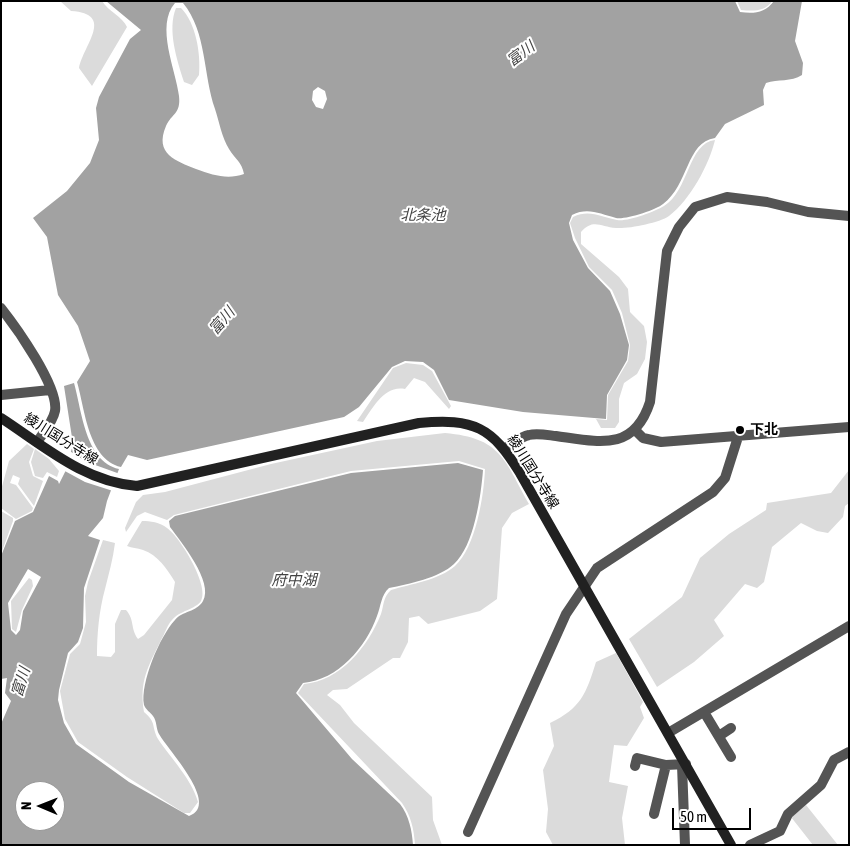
<!DOCTYPE html>
<html>
<head>
<meta charset="utf-8">
<style>
  body { margin:0 }
  #map { position:relative; width:850px; height:846px; overflow:hidden; background:#fff; font-family:"Asap Condensed",sans-serif }
  canvas { display:block }
  .frame { position:absolute; inset:0; border:2px solid #000; pointer-events:none }
  .north { position:absolute; left:15px; top:781px; width:50px; height:50px; box-sizing:border-box; background:#fff; border:1px solid #999; border-radius:50%; rotate:271deg; font-size:14px; font-weight:700; line-height:20px; text-align:center; color:#000 }
  .north::after { content:''; display:block; margin:auto; width:18px; height:22px; background:#000; clip-path:polygon(50% 0,100% 100%,50% 72%,0 100%) }
  .scale { position:absolute; left:672px; top:808px; width:79px; height:22px; box-sizing:border-box; border:2px solid #000; border-top:0; padding-left:6px; font-size:15px; line-height:18px; white-space:nowrap; color:#000; -webkit-text-stroke:4px #fff; paint-order:stroke }
</style>
</head>
<body>
<div id="map">
<canvas width="850" height="846"></canvas>
<div class="frame"></div>
<div class="north">N</div>
<div class="scale">50 m</div>
</div>
<script>
const context = document.querySelector('canvas').getContext('2d');
context.lineJoin = 'round';
function fillPath(path, color) { context.fillStyle = color; context.fill(path, 'evenodd'); }
function trace(path, color, width, dash) { context.strokeStyle = color; context.lineWidth = width; context.lineCap = dash ? 'butt' : 'round'; context.setLineDash(dash || []); context.stroke(path); }
function write(font, color, halo, rows, align = 'center') {
  context.font = font + ' "Asap Condensed","Noto Sans JP",sans-serif'; context.lineWidth = 4; context.setLineDash([]); context.textBaseline = 'middle'; context.strokeStyle = halo; context.fillStyle = color; for (const [text, x, y, turn = 0] of rows) {
    context.save(); context.translate(x, y); context.rotate((+turn || 0) * Math.PI / 180); context.textAlign = isNaN(turn) ? turn : align; if (halo) context.strokeText(text, 0, 0); context.fillText(text, 0, 0); context.restore();
  }
}
fillPath(new Path2D(`
  M60,1H102C108,11 123,17 127,27L92,86L79,68C84,44 115,14 71,11Z
  M737,1H772C765,12 753,11 741,10Z
  M176,8H181C196,23 201,54 199,75L192,85L184,82C177,60 167,30 176,8Z
  M715,140C709,165 690,200 669,216C659,223 628,229 616,228C601,227 593,218 581,232V244L619,277L628,289L630,312L644,326L647,342L645,359L637,374L624,383L619,399V422L615,428H601L596,419L607,420L608,395L628,361L630,345L622,313L612,290L589,267L575,238L570,223L573,217C590,209 600,217 617,220C627,222 654,212 664,206C689,191 688,143 715,140Z
  M406,363L423,365L432,371L451,406L449,409L425,382L414,378L405,389C384,385 373,408 363,422L357,421L393,368Z
  M445,433C501,438 504,459 529,504L512,513L502,528L497,599L480,611L428,624L419,616L409,618L408,642L400,658H393L347,689L333,690L327,695L340,705L354,723L432,797L433,820L442,845H415C414,829 411,816 402,803L298,693L304,684C340,681 368,647 381,614C384,605 383,597 391,590C411,584 439,580 455,566C476,547 484,495 485,469L459,461L351,471L174,515L167,520L145,512L137,516L126,532L125,528L136,502L143,495L165,492L271,464L377,441Z
  M27,444L34,449L29,462L33,476L43,481L34,506L18,484L20,478L13,475L10,483L16,485L33,508L32,511L16,519L1,508V490L9,461Z
  M35,449L49,459L59,471L57,477L47,472L43,478L35,476L31,462Z
  M849,470V503L845,506L843,517L828,533L817,531L801,523L772,547L764,582L757,588L745,584L714,620L724,636L694,662L657,687L629,639L682,597L700,558L729,534L766,510L767,503L831,493Z
  M1,511L13,518V521L1,554Z
  M142,521C150,521 160,522 167,528C180,537 210,586 201,601C196,609 179,611 172,620C167,625 165,634 161,640C148,667 139,681 144,712C157,723 151,726 158,739C172,760 191,778 198,802L190,813H184L127,777L78,742L65,719L60,691L70,654L80,644L86,622L85,596L88,582L103,540L115,543C113,559 109,573 105,589C99,611 97,634 97,656L111,657L115,652V624L121,610H126C135,620 130,628 138,639L144,635L172,600L175,582C167,569 158,555 143,550C137,548 132,548 127,546Z
  M29,578L32,580L33,586L22,610L16,632L12,629L11,601Z
  M616,653L643,702L640,707L644,718L627,746L614,745L609,782L628,786L622,818L625,845H553L546,832L548,809L543,770L554,746L550,723C581,708 586,694 596,662Z
  M806,805L838,845H813L791,817Z`), '#dbdbdb');
fillPath(new Path2D(`
  M106,1H735L740,12C754,14 765,13 774,1H802L795,41L803,63L802,75C791,82 778,79 766,83L763,90L764,105L725,124L715,138C686,142 689,185 663,204C656,210 625,220 616,218C600,214 588,207 572,215L569,223L573,240L588,268L610,291L620,314L629,345L627,360L607,395L606,419L523,412L449,400L434,370L423,362L405,361L392,367L359,407L344,417L147,460L128,455L121,467C88,459 85,409 77,382L90,361L78,326L58,295L47,237L33,218L67,191L90,163L99,140L96,108L99,97L130,39L141,30ZM175,3H183C207,32 203,75 215,109C219,121 222,138 229,149C235,159 242,162 244,174C227,180 213,175 196,169C176,161 154,154 166,126C172,113 181,114 179,96C176,70 155,26 175,3ZM318,87L325,91L327,99L323,109L316,107L312,100L313,91Z
  M74,383C82,411 85,461 119,469L107,501L103,518L88,536L100,540L84,588L83,628L78,642L68,653L59,690L58,700L64,723L76,744L129,782L189,816C221,805 168,750 159,734C156,729 157,721 153,716C150,712 146,710 144,705C140,683 160,636 175,620C182,611 197,612 203,601C214,582 181,542 170,527L169,521L175,516L351,473L458,463L483,470C481,496 474,546 454,564C439,578 409,584 389,588C381,595 381,606 377,616C366,647 338,680 303,683L296,693L352,759L400,804C409,816 412,830 413,845H1V724L11,701L5,693L7,678L1,679V556L15,521L33,512L49,476L58,481L59,484L66,470L73,444L64,386ZM28,569L41,577L23,611L20,630L16,635L11,630L8,603ZM25,791H55V821H25Z`), '#a2a2a2');
fillPath(new Path2D(`
  M68,450L87,462L120,474L113,491L85,482L63,470Z`), '#fff');
trace(new Path2D(`
  M1,308C16,327 59,387 55,411C53,422 43,433 37,442
  M1,395L50,390
  M635,430L643,438L661,442L849,427
  M704,712L731,757
  M668,733L849,626
  M719,736L731,728
  M682,765L685,845
  M635,766L637,758L666,765L686,764
  M654,814L666,765
  M468,832L566,614L597,568L713,492L725,478L738,437
  M750,845L780,831L788,814L821,785L834,760L849,752`), '#545454', 10);
trace(new Path2D(`
  M505,448C513,444 520,437 529,435C537,433 547,435 556,436C599,442 634,452 650,402L667,251L679,227L695,207L727,197L767,202L808,212L849,216`), '#545454', 10);
trace(new Path2D(`
  M1,418C44,446 84,482 137,486L419,423C474,418 492,427 520,473L731,845`), '#212121', 10);
for (const [x, y, r, color] of [
  [740,430,5,"#000"]
]) { const dot = new Path2D(); dot.arc(x, y, r, 0, 2 * Math.PI); context.fillStyle = color; context.fill(dot); trace(dot, '#fff', 2); }
write('bold 14px', '#000', '#fff', [
  ["下北",750,430]
], 'left');
write('14px', '#000', '#fff', [
  ["綾川国分寺線",61,439,32],
  ["綾川国分寺線",533,472,58]
]);
write('italic 15px', '#434343', '#fff', [
  ["富川",521,54,-37],
  ["北条池",423,215],
  ["富川",222,321,-49],
  ["府中湖",294,580],
  ["富川",21,682,-73]
]);
</script>
</body>
</html>
